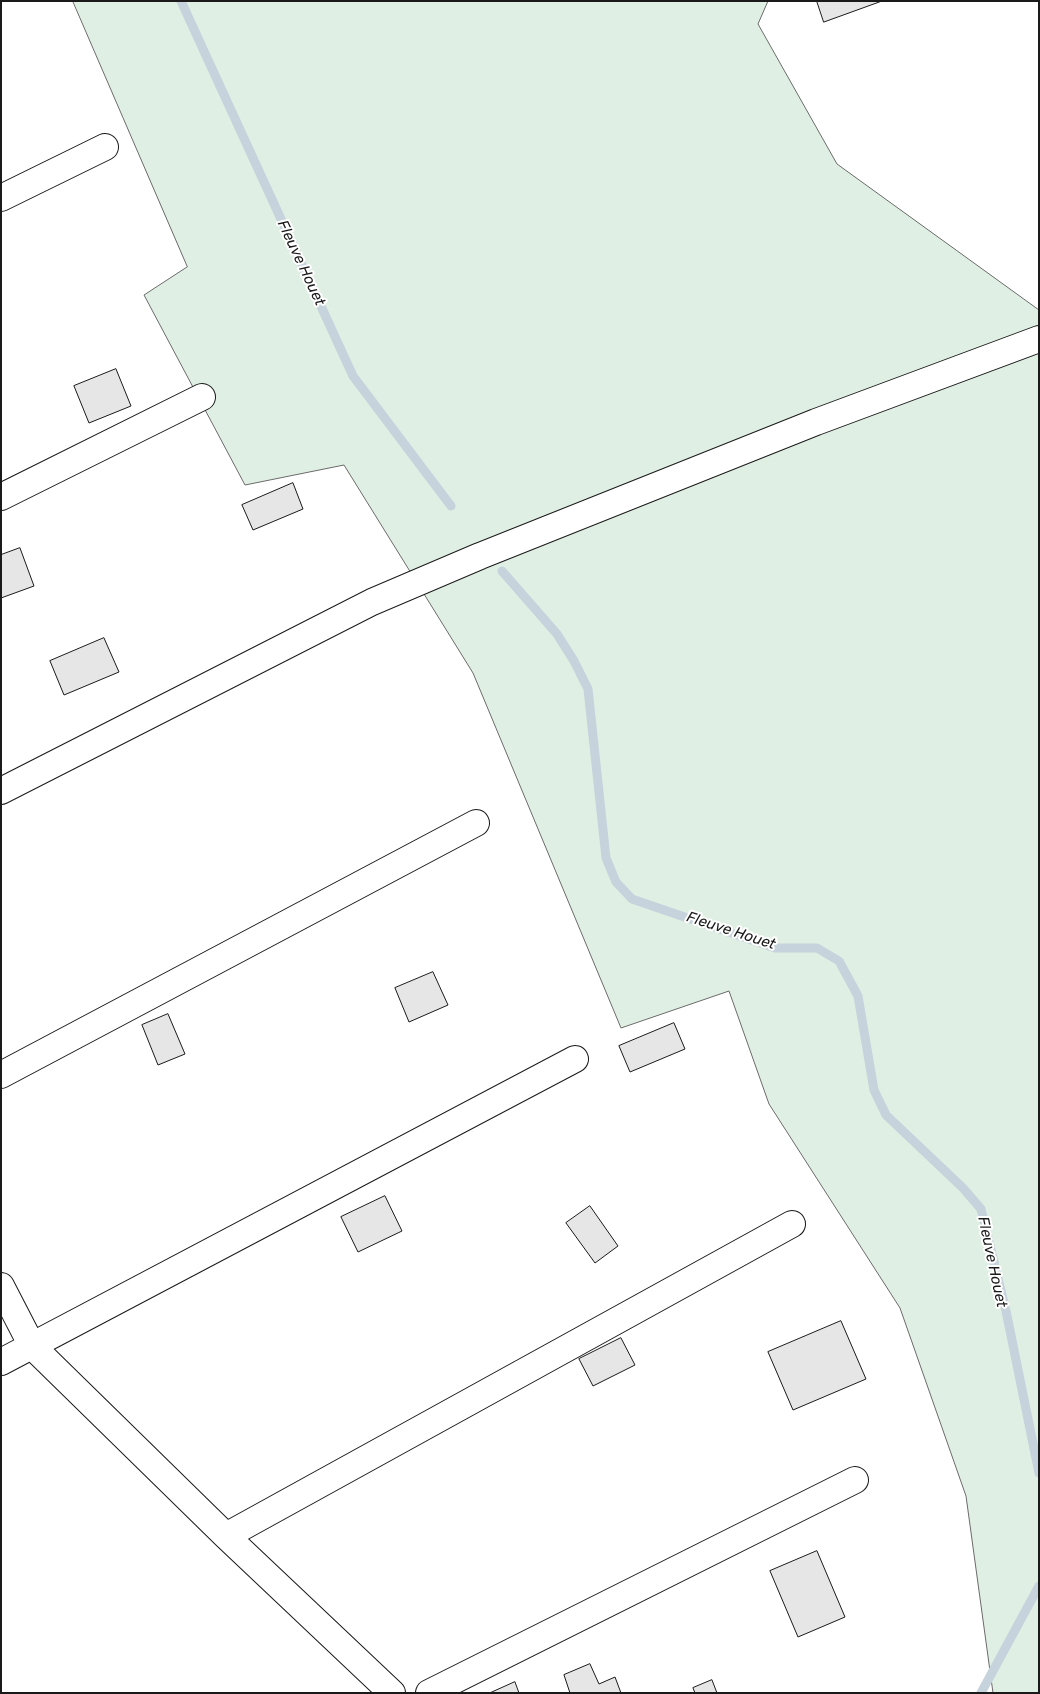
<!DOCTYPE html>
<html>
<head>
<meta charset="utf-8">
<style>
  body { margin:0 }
  #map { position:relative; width:1040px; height:1694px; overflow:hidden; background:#fff; font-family:Rubik,sans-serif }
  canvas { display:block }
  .frame { position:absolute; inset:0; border:2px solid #1a1a1a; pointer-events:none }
</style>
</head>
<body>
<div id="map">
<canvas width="1040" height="1694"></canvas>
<div class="frame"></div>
</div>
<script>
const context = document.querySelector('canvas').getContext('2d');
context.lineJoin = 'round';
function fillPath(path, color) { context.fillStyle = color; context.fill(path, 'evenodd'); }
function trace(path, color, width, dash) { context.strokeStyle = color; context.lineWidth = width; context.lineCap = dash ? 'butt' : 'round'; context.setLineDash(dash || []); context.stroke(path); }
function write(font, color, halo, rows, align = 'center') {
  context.font = font + ' Rubik,sans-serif'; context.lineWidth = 4; context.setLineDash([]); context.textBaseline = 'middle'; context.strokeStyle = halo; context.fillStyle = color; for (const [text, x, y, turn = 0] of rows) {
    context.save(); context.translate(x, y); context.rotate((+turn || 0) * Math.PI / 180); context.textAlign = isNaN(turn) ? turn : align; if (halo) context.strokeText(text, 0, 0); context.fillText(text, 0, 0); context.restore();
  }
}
const green = new Path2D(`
  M73,1H768L758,24L837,164L1039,310V1693H993L966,1496L900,1308L769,1104L729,991L621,1028L473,673L344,465L245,485L144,295L187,267Z`);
fillPath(green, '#e0efe3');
trace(green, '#6a6a6a', 1);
trace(new Path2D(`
  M181,1L353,376L451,506
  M502,571L557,634L574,661L588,689L606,858L616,882L632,899L775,948H817L839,961L858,996L874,1090L886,1115L963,1188L981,1209L1006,1311L1039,1473
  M981,1693L1039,1586`), '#c6d2dc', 9);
const building = new Path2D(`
  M817,1H882L824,22Z
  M116,369L131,406L89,423L74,386Z
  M293,483L303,509L253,530L242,505Z
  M20,548L34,586L1,598V555Z
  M104,638L119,672L64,695L50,661Z
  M433,972L448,1005L409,1022L395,988Z
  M168,1014L185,1054L158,1065L142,1025Z
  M674,1023L685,1049L630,1072L619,1046Z
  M385,1196L402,1231L358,1252L341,1217Z
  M590,1206L618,1246L595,1263L566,1223Z
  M841,1321L866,1379L793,1410L768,1352Z
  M621,1338L635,1365L593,1386L579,1359Z
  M817,1551L845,1617L798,1637L770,1571Z
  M590,1664L599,1684L615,1677L621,1693H570L564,1675Z
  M712,1680L717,1693H695L693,1688Z
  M515,1682L519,1693H490Z`);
fillPath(building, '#e6e6e6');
trace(building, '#1a1a1a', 1);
const minor = new Path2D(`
  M1,198L105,147
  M1,497L202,397
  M1,791L372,602L480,556L816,422L1039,339
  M1,1075L476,823
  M1,1286L32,1346L226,1536L392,1693
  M1,1362L575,1059
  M226,1536L792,1224
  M429,1693L855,1480`);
trace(minor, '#1a1a1a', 28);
trace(minor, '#fff', 26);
write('italic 15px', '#1a1a1a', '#fff', [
  ["Fleuve Houet",301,263,65],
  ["Fleuve Houet",731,931,18],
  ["Fleuve Houet",992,1262,78]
]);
</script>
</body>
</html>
